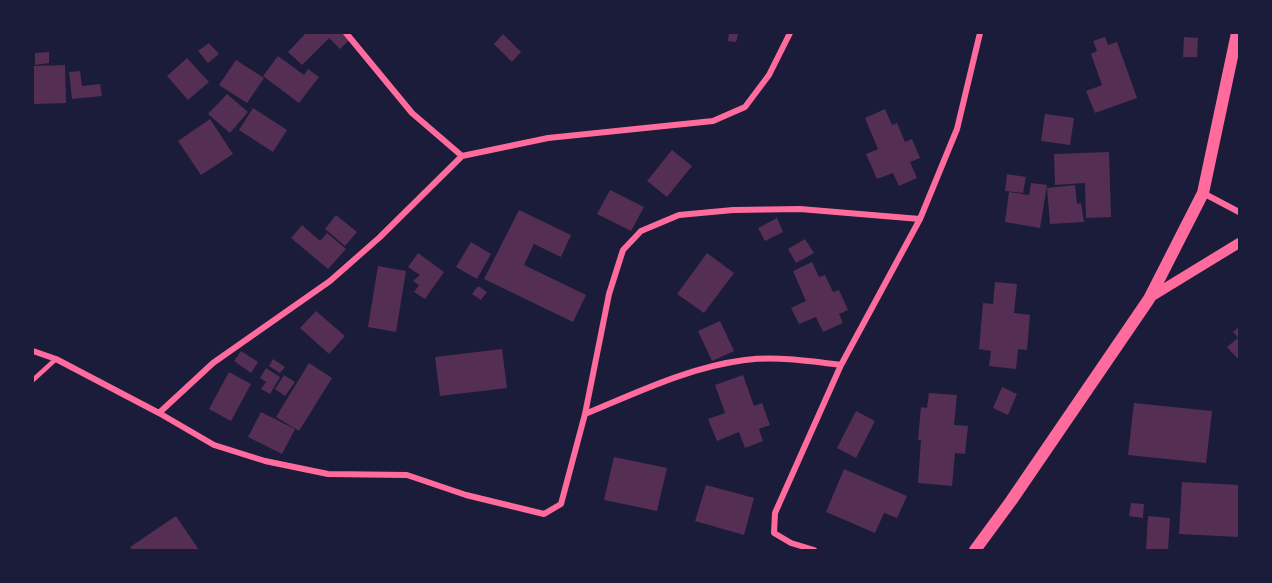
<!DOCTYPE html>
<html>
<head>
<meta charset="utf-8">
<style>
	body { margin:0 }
	#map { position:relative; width:1272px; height:583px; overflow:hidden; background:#1b1b3a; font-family:"Playfair Display",serif }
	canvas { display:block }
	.frame { position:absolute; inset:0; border:34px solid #1b1b3a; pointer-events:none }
</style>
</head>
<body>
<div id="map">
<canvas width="1272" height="583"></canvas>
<div class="frame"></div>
</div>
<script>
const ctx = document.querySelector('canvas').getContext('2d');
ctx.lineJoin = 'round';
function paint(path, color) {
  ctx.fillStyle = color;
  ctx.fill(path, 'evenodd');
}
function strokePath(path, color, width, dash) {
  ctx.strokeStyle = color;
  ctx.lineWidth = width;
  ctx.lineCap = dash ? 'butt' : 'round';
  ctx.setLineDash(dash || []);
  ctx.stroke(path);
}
const building = new Path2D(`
	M306,33H343L350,39L340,49L329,38L302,65L288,52Z
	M729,33L738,34L736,42L728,41Z
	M503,34L521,52L512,62L494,44Z
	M1105,37L1108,45L1117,42L1137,98L1095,113L1086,91L1102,85L1091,54L1097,51L1093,41Z
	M1184,37L1198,38L1197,57H1183Z
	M209,43L219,54L208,63L198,51Z
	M49,52V63L35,65V53Z
	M278,56L304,75L308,69L319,77L299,103L263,76Z
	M187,58L209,82L188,100L167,76Z
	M236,60L264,78L247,103L219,85Z
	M65,65L66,103L33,104V66Z
	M80,71L82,86L100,84L102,96L72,99L69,72Z
	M227,94L248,112L230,133L208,114Z
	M253,108L287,130L273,152L239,130Z
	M885,109L892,125L897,123L905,142L912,139L920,158L910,162L917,178L899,186L893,173L877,179L866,154L878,149L865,118Z
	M1045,114L1074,118L1070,145L1041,141Z
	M210,119L233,154L201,175L178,141Z
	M672,150L692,166L667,197L647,181Z
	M1109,152L1111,217L1086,218L1085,183L1055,185L1054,154Z
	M1007,174L1026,177L1023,193L1005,191Z
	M1031,183L1047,185L1040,228L1005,222L1009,192L1029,195Z
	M1075,185L1077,204L1081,203L1084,222L1050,224L1047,188Z
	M610,190L644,207L631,231L597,214Z
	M519,210L571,235L561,257L534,244L524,265L586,295L573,322L484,279Z
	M336,215L357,232L345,246L325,229Z
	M777,218L783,232L765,241L758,228Z
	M302,225L320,241L327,233L346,249L328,269L291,238Z
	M805,239L814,253L796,263L788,249Z
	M471,242L491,254L477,279L456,267Z
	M418,253L444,272L425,299L414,292L419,285L413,281L420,275L408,267Z
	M707,253L734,273L704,313L677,294Z
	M812,262L819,277L825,275L833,292L839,290L848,310L839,314L843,323L823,332L816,317L799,324L791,308L806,301L793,271Z
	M378,266L406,271L396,332L368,327Z
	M995,282L1017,284L1014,313L1030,315L1027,350L1018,349L1016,369L989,366L991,351L979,349L983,303L993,304Z
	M478,286L487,292L481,300L472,294Z
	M316,311L345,336L329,354L300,328Z
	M720,321L734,351L712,361L698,331Z
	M1239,327V360L1227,347L1238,338L1233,332Z
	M502,349L507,388L440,396L435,357Z
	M241,351L258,362L251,373L234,361Z
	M273,359L285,367L280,373L269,366Z
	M309,363L332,378L299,431L276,417Z
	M266,368L280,377L270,394L261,389L266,382L260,378Z
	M229,372L251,384L231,421L209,409Z
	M284,375L295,382L285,396L275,389Z
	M743,375L754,406L762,403L770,425L759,429L763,441L745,448L739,432L717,441L708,419L725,413L715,385Z
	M1002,387L1017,394L1008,415L993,408Z
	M929,393L957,395L954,425L968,426L965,454L955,453L952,486L918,483L921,440H918L921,407L927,408Z
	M1134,403L1212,411L1206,463L1128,455Z
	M856,411L875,421L856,458L837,448Z
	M261,412L295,429L282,454L248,437Z
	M614,457L667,468L657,511L604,500Z
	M844,469L907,496L897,518L884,513L875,533L826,512Z
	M1182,482L1239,485V537L1179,534Z
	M706,485L754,498L744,535L695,521Z
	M1131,503L1144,504L1143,518L1129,516Z
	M176,516L199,550H132L130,547Z
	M1148,516L1170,518L1168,550H1146Z`);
const service = new Path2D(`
	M33,380L56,359`);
const minor = new Path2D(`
	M346,33L412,113L462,156
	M1203,193L1239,212
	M33,351L56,359L159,413L214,445L265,461L328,474L407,475L466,495L544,514L561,504L585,414L609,294L623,250L641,231L679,215L733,210L800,209L920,219
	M159,413L213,363L330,281L380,237L462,156L548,138L713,121L745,107L769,75L790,33
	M585,414C636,393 689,367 745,360C777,356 810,361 841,365
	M814,550L791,543L774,533L775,513L841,365L920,219L957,129L980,33`);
const tertiary = new Path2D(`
	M1149,298L1239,243`);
const secondary = new Path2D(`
	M975,550L1011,501L1149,299L1203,193L1237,33`);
paint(building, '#542f53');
strokePath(service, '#ff6b9d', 4.5);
strokePath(minor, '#ff6b9d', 6);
strokePath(tertiary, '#ff6b9d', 10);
strokePath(secondary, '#ff6b9d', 12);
</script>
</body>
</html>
